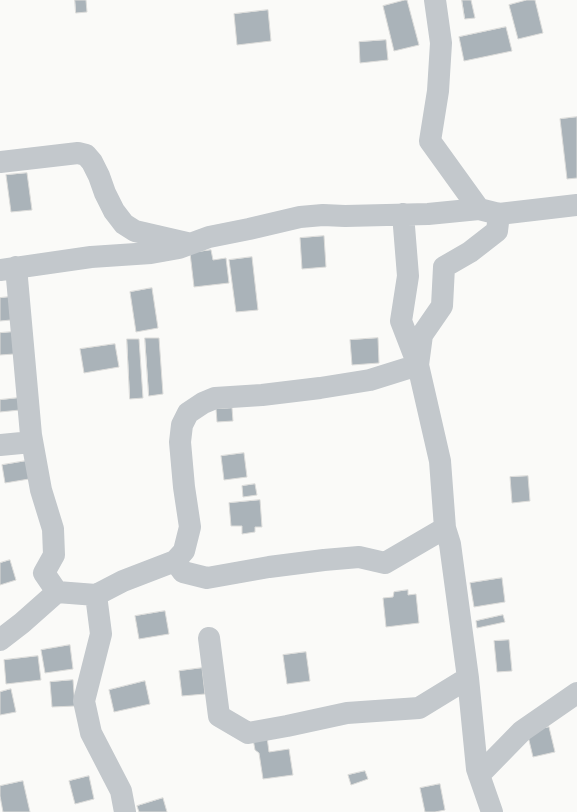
<!DOCTYPE html>
<html>
<head>
<meta charset="utf-8">
<style>
	body { margin:0 }
	canvas { display:block; background:#fafaf8 }
</style>
</head>
<body>
<canvas width="577" height="812"></canvas>
<script>
const ctx = document.querySelector('canvas').getContext('2d');
ctx.lineJoin = 'round';
function paint(path, color) {
  ctx.fillStyle = color;
  ctx.fill(path, 'evenodd');
}
function strokePath(path, color, width, dash) {
  ctx.strokeStyle = color;
  ctx.lineWidth = width;
  ctx.lineCap = dash ? 'butt' : 'round';
  ctx.setLineDash(dash || []);
  ctx.stroke(path);
}
const building = new Path2D(`
	M75,0H86L87,12L76,13Z
	M405,0H407L419,45L394,51L383,6Z
	M462,0H471L475,18L465,19Z
	M527,0H535L543,33L518,39L509,5Z
	M268,10L271,41L237,45L234,14Z
	M506,27L512,51L464,61L459,37Z
	M386,40L388,60L360,63L359,42Z
	M577,117V178L567,179L560,119Z
	M27,173L32,210L11,212L6,175Z
	M324,236L326,267L302,269L300,238Z
	M211,250L213,260L226,258L229,283L194,287L190,253Z
	M252,257L258,310L236,312L229,260Z
	M152,288L158,328L136,332L130,292Z
	M9,297L11,320L0,321V298Z
	M12,332L14,354L0,355V333Z
	M145,338H159L163,394L149,396Z
	M378,338L379,363L352,365L350,340Z
	M127,339H139L143,398L130,399Z
	M115,344L119,367L84,373L80,349Z
	M18,398L20,410L0,412V400Z
	M232,408L233,421L217,422L216,409Z
	M244,453L247,477L224,480L221,456Z
	M26,461L29,479L5,483L2,465Z
	M528,476L530,501L512,503L510,477Z
	M255,484L257,495L243,497L242,486Z
	M260,500L262,527H255V532L242,534V526H231L229,503Z
	M10,560L16,580L0,585V563Z
	M502,578L505,602L474,607L470,583Z
	M408,590V595L416,594L419,623L386,627L383,598L393,597L394,592Z
	M165,611L169,634L139,639L135,616Z
	M503,615L505,622L477,628L476,621Z
	M509,640L512,671L497,672L494,641Z
	M70,645L73,669L45,673L41,650Z
	M306,652L310,681L287,684L283,655Z
	M38,656L41,680L6,684L4,660Z
	M202,668L205,694L182,696L179,671Z
	M73,680L75,706L52,707L50,682Z
	M145,681L150,704L114,712L109,690Z
	M11,689L16,712L0,715V692Z
	M549,727L555,752L533,757L527,732Z
	M267,737L269,752L289,749L293,775L263,779L259,753L255,750L253,739Z
	M365,771L368,779L351,785L348,775Z
	M89,776L94,799L75,804L69,781Z
	M23,781L30,812H3L0,796V786Z
	M440,784L445,810L435,812H425L420,788Z
	M163,798L167,812H139L137,806Z`);
const minor = new Path2D(`
	M435,0L441,43L438,91L430,141L479,209
	M0,162L78,153L86,155L92,162L99,176L105,193L114,211L124,224L135,231L187,243
	M403,214L408,276L401,321L418,365L440,461L445,528L450,544L468,678L477,769L492,812
	M16,267L31,435L41,490L53,529L54,555L44,573L57,592
	M0,270L91,257L151,253L179,248L209,237L249,229L300,217L323,215L345,216L428,214L479,209L499,214L577,205
	M0,445L32,442
	M175,561L183,572L207,578L269,567L324,560L359,557L385,563L445,528
	M96,595L101,634L84,701L91,733L121,791L125,812
	M209,638L219,716L248,733L287,726L347,713L419,708L468,678
	M0,640L22,623L57,592L96,595L123,581L175,561L184,551L190,527L184,487L180,442L182,425L188,413L203,403L215,398L262,395L320,388L370,380L418,365L422,335L442,306L444,267L470,252L497,231L499,214
	M479,775L522,731L577,693`);
paint(building, '#aab3b9');
strokePath(building, '#dcdcda', 1);
strokePath(minor, '#c3c8cc', 22);
</script>
</body>
</html>
